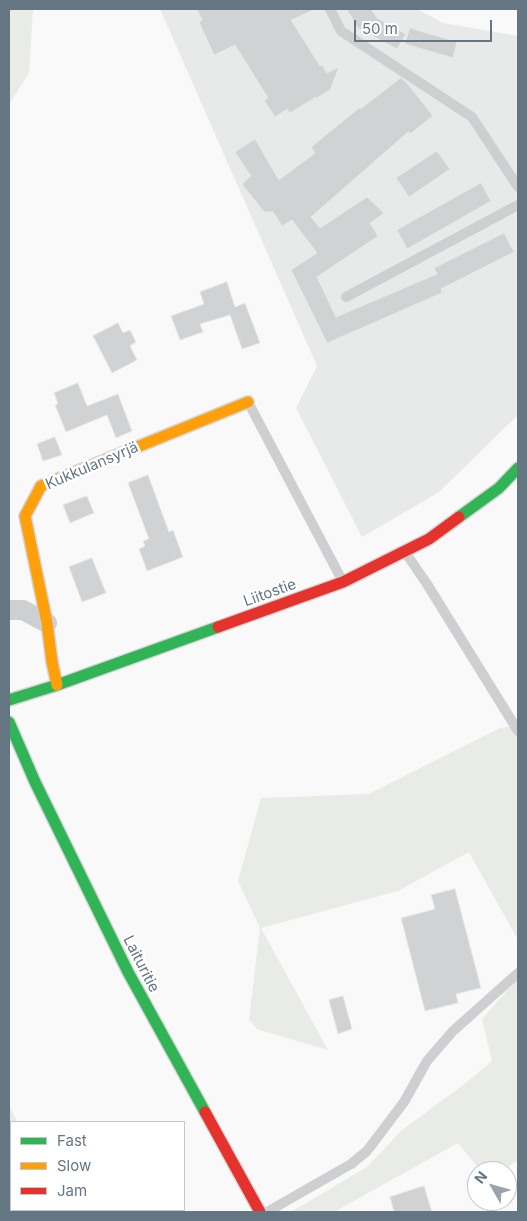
<!DOCTYPE html>
<html>
<head>
<meta charset="utf-8">
<style>
	body { margin:0 }
	#map { position:relative; width:527px; height:1221px; overflow:hidden; background:#f9f9f9; font-family:Inter,sans-serif }
	canvas { display:block }
	.frame { position:absolute; inset:0; border:10px solid #657683; pointer-events:none }
	.legend { position:absolute; left:10px; top:1121px; width:175px; height:90px; box-sizing:border-box; background:#fff; border:1px solid #c1c8cd; margin:0; padding:6px 9px; list-style:none; font-size:15px; color:#657683 }
	.legend li { display:flex; align-items:center; gap:10px; height:25px }
	.legend b { width:25px; border:1px solid #c1c8cd }
	.north { position:absolute; left:467px; top:1161px; width:50px; height:50px; box-sizing:border-box; background:#fff; border:1px solid #c1c8cd; border-radius:50%; rotate:308deg; font-size:14px; font-weight:700; line-height:20px; text-align:center; color:#657683 }
	.north::after { content:''; display:block; margin:auto; width:18px; height:22px; background:#99a4ac; clip-path:polygon(50% 0,100% 100%,50% 72%,0 100%) }
	.scale { position:absolute; left:354px; top:20px; width:138px; height:22px; box-sizing:border-box; border:2px solid #657683; border-top:0; padding-left:6px; font-size:15px; line-height:18px; white-space:nowrap; color:#657683; -webkit-text-stroke:4px #fff; paint-order:stroke }
</style>
</head>
<body>
<div id="map">
<canvas width="527" height="1221"></canvas>
<div class="frame"></div>
<ul class="legend">
<li><b style="height:6px;background:#30b455"></b>Fast</li>
<li><b style="height:6px;background:#ff9f0a"></b>Slow</li>
<li><b style="height:6px;background:#e5322d"></b>Jam</li>
</ul>
<div class="north">N</div>
<div class="scale">50 m</div>
</div>
<script>
const ctx = document.querySelector('canvas').getContext('2d');
ctx.lineJoin = 'round';
function paint(path, color) {
  ctx.fillStyle = color;
  ctx.fill(path, 'evenodd');
}
function strokePath(path, color, width, dash) {
  ctx.strokeStyle = color;
  ctx.lineWidth = width;
  ctx.lineCap = dash ? 'butt' : 'round';
  ctx.setLineDash(dash || []);
  ctx.stroke(path);
}
function drawText(font, color, halo, rows, align = 'center') {
  ctx.font = font + ' Inter,sans-serif';
  ctx.lineWidth = 5;
  ctx.setLineDash([]);
  ctx.textBaseline = 'middle';
  ctx.strokeStyle = halo;
  ctx.fillStyle = color;
  for (const [text, x, y, turn = 0] of rows) {
    ctx.save();
    ctx.translate(x, y);
    ctx.rotate((+turn || 0) * Math.PI / 180);
    ctx.textAlign = isNaN(turn) ? turn : align;
    if (halo) ctx.strokeText(text, 0, 0);
    ctx.fillText(text, 0, 0);
    ctx.restore();
  }
}
const built = new Path2D(`
	M160,9H417L443,23L518,36V415L439,492L362,537L296,408L317,366Z`);
const green = new Path2D(`
	M9,9H33L29,73L9,104Z
	M518,725V940L469,852L398,891L261,928L328,1050L257,1029L249,1019L260,928L238,881L261,798L369,794L500,728Z
	M518,978V1160L502,1171H481L458,1143L334,1212H291L367,1167L401,1131L467,1082L492,1061L482,1019Z
	M9,1104L17,1122H11V1210H57L58,1212H9Z`);
const building = new Path2D(`
	M197,9H316L291,20L320,66L322,65L327,73L339,67L330,90L317,98L316,97L290,113L287,109L275,117L264,100L268,98L235,45L214,55L199,22L202,20Z
	M347,9H371L377,18L406,34L397,49L358,28Z
	M410,28L457,42L453,58L405,44Z
	M401,78L407,83L433,116L410,134L408,132L311,217L320,228L367,197L384,213L370,223L378,236L317,277L336,317L437,274L434,268L504,233L514,252L441,289L442,293L327,343L291,270L317,253L292,220L282,226L273,212H264L242,184L251,176L235,152L255,139L279,180L315,153L311,147L359,108L360,109Z
	M437,151L450,169L409,197L396,178Z
	M481,183L491,201L407,249L397,230Z
	M227,282L235,307L245,303L260,343L242,349L230,315L200,324L203,332L180,340L171,316L204,304L200,292Z
	M118,323L123,333L130,330L136,342L130,346L137,360L112,373L93,336Z
	M78,383L87,406L118,394L132,431L116,438L107,415L66,432L55,405L58,404L54,393Z
	M55,437L62,455L43,461L37,444Z
	M148,475L169,532L173,530L183,557L147,571L139,549L145,546L143,541L149,539L128,483Z
	M87,496L94,513L70,523L63,505Z
	M92,558L106,593L82,602L69,567Z
	M455,889L481,988L456,994L458,1003L425,1011L401,918L435,909L431,895Z
	M343,996L352,1029L338,1034L329,1000Z
	M424,1186L432,1212H394L390,1197Z`);
const lane = new Path2D(`
	M330,9L341,31L472,117L518,187
	M346,297L518,205
	M248,402L343,582
	M405,552L427,584L518,731
	M267,1212L351,1164L367,1151L404,1102L427,1061L453,1031L518,973`);
const street = new Path2D(`
	M9,610H23L47,623`);
const fast = new Path2D(`
	M459,517L499,488L518,468
	M9,700L57,685L218,627
	M9,722L35,782L128,972L205,1112`);
const slow = new Path2D(`
	M57,685L52,662L47,623L25,516L41,486L248,402`);
const jam = new Path2D(`
	M218,627L343,582L429,539L459,517
	M205,1112L260,1212`);
const streetNames = [
	["Kukkulansyrjä",92,466,-23],
	["Liitostie",270,593,-20],
	["Laituritie",141,964,63]
];
paint(built, '#e8e9e9');
paint(green, '#e8ebe6');
paint(building, '#d0d2d3');
strokePath(building, '#e8e8e8', 1);
strokePath(fast, '#d5d6d7', 14);
strokePath(slow, '#d5d6d7', 14);
strokePath(jam, '#d5d6d7', 14);
strokePath(lane, '#cecfd0', 10);
strokePath(street, '#cecfd0', 20);
strokePath(fast, '#30b455', 11);
strokePath(slow, '#ff9f0a', 11);
strokePath(jam, '#e5322d', 11);
drawText('15px', '#657683', '#fff', streetNames);
</script>
</body>
</html>
